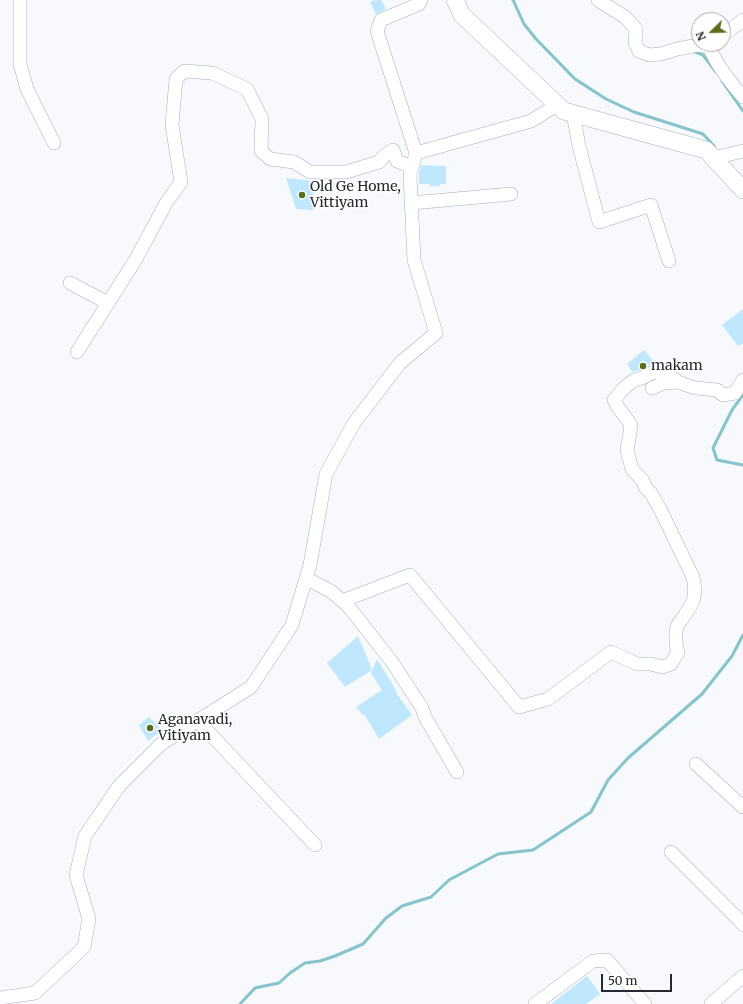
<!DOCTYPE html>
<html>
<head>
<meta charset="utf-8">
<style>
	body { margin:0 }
	#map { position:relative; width:743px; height:1004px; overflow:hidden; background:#f7f9fc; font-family:Merriweather,serif }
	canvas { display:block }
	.north { position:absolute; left:691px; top:12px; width:40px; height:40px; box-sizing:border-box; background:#fff; border:1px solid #a8a9ac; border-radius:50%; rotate:247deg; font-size:11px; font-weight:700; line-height:16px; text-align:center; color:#26292f }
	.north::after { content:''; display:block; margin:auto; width:14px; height:18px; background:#596d1c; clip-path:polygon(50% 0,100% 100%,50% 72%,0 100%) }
	.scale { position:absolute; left:601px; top:974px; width:71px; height:18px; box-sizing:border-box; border:2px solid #26292f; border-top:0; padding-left:5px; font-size:12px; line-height:14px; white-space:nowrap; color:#26292f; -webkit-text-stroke:3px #fff; paint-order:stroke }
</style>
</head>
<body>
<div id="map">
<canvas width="743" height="1004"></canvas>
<div class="north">N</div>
<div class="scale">50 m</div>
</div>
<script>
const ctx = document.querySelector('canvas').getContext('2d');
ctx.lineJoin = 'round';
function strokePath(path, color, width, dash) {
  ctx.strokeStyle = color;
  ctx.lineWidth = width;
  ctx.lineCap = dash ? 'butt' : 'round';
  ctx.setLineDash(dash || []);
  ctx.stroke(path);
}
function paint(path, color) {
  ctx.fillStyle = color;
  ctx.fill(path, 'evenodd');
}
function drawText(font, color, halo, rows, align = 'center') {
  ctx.font = font + ' Merriweather,serif';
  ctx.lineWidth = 3;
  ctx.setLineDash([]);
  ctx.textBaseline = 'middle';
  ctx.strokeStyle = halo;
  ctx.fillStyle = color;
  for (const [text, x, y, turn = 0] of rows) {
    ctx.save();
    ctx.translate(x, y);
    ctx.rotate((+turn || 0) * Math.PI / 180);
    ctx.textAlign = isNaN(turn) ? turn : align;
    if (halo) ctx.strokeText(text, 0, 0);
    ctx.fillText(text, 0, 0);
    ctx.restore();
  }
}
const stream = new Path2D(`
	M513,0L524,24L536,39L575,79L606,99L634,112L703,134L714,146
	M693,51L703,55L716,72
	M722,81L743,111
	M743,395L732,410L713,448L717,460L743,465
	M240,1004L255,988L279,983L290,973L305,963L320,961L335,956L363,944L386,918L402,906L431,897L449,880L498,854L533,850L591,812L608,780L628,758L702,694L732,656L743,635`);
const building = new Path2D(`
	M376,0H381L386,9L376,14L370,2Z
	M421,165L446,166V184H440L439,186H429V184H419V173Z
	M286,178L313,181V210L296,209Z
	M743,309V343L738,346L722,325Z
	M644,350L656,364L650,365L639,370L632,372L627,364Z
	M358,636L372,670L345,687L327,663Z
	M377,659L396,690L395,691L412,715L379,739L364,714L363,715L356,707L382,690L371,673Z
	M149,717L162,730L148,741L139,725Z
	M587,976L600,994L586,1004H551Z`);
const minor = new Path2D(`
	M20,0V64L27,89L54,143
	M598,0L625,17L636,29L635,43L639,51L649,55L661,54L677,49L698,45L710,47
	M723,33L727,32L743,20
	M708,44C715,63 730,82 743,97
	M573,113L579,146L599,222L651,205L669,261
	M416,153L377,31L381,20L419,4L421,0
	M713,158L743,151
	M412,203L511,194
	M70,283L108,303
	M77,352L136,259L166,203L181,182L172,125L176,79L184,71L212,73L247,89L262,119L261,151L270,159L294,162L310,172H346L379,162L384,156L393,150L397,161L412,167
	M652,388L664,383L678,382
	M306,578L332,592L349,607L392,662L422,708L425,717L457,772
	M342,601L410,575L519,707L548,699L611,652L637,664H651L662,667L671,664L678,652C676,647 675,633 677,627C678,623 682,620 684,616C694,602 697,595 693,577L661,511L651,493L645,487L643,481L632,469L627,450L629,439L631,425L618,407L614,400L624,388L634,380L642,378L654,372L668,374L678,382L689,386L696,388L717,390L723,395L735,393L743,380
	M198,721L315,845
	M696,764L743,807
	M671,852L739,920L743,925
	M0,998L35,993L84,947L89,919L76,875L85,836L119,786L161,744L251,687L292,625L310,565L326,474L354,423L400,363L436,333L414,260L410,175L416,153L531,121L558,104
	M535,1004L593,961L607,960L645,1004
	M711,1004L743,976`);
const major = new Path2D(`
	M455,0L462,15L564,111L706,150L743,190`);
const markers = [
	[302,195,4,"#596d1c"],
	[643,366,4,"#596d1c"],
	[150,728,4,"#596d1c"]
];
const poiNames = [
	["Old Ge Home,",310,187],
	["Vittiyam",310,203],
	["makam",651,366],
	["Aganavadi,",158,720],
	["Vitiyam",158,736]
];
strokePath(stream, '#85c4cb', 3);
paint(building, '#bfe7fe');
strokePath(minor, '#a6afbe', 14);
strokePath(major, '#a6afbe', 18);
strokePath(minor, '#fff', 13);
strokePath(major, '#fff', 17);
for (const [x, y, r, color] of markers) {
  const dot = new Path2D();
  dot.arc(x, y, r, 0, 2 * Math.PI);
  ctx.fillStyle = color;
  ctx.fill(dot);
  strokePath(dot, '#fff', 1.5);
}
drawText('14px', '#26292f', '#fff', poiNames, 'left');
</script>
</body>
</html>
